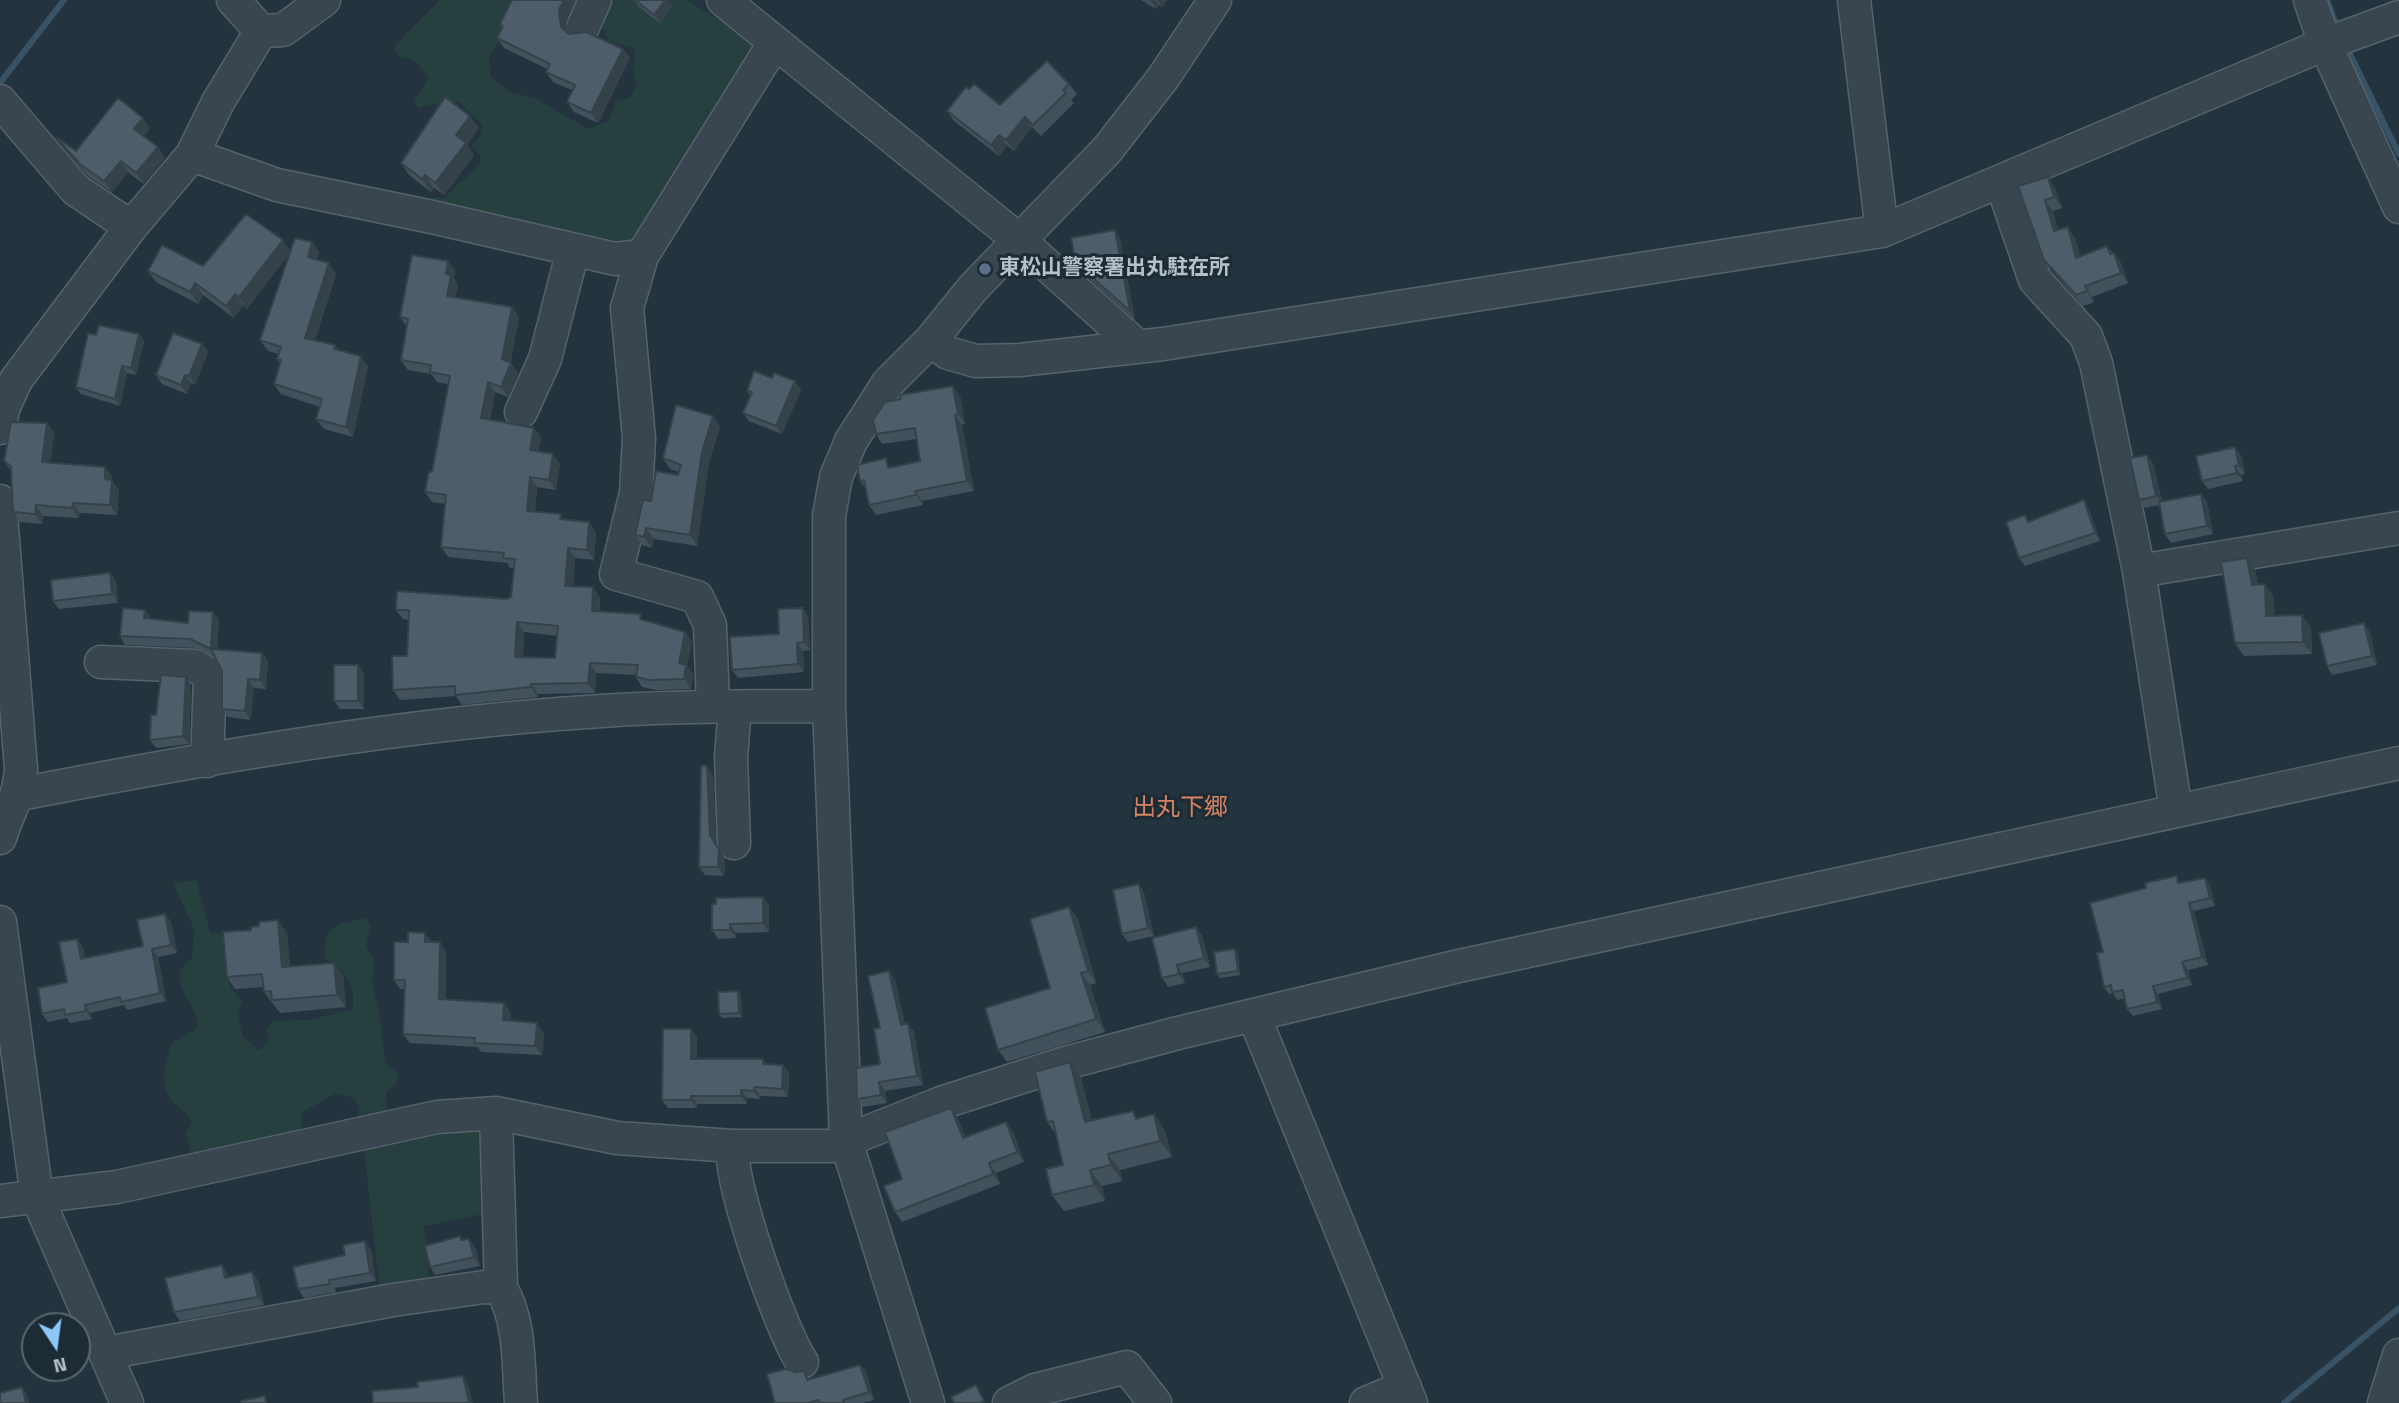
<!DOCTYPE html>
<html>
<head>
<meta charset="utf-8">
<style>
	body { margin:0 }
	#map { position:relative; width:2399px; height:1403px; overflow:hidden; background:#24343f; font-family:"Titillium Web",sans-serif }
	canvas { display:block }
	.north { position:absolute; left:21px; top:1312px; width:70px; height:70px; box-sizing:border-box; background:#1d2b34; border:2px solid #5a6770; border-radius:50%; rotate:167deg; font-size:19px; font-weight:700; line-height:28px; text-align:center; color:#b5c0ca }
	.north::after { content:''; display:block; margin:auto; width:24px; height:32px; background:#8bc7f9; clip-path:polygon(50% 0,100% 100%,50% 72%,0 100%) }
</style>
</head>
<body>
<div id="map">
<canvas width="2399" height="1403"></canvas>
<div class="north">N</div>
</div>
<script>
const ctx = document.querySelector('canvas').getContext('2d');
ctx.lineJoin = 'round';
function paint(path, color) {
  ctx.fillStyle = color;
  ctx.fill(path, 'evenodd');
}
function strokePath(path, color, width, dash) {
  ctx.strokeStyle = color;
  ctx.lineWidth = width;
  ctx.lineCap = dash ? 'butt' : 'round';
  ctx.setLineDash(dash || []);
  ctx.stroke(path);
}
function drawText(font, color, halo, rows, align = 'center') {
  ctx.font = font + ' "Titillium Web","Noto Sans JP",sans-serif';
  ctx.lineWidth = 6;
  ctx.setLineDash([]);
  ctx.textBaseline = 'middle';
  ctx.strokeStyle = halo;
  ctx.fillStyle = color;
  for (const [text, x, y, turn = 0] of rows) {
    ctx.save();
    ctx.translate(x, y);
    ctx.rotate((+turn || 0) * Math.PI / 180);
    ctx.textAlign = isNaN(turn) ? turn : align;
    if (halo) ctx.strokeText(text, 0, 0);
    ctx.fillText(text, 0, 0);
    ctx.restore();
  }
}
const green = new Path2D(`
	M440,0H523L489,58L491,77L509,92L534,98L588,129L609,121L616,101L630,98L637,83L633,69L636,49L610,41L600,24L613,0H687L749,39L756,53L717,101V113L636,252L434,204V197L444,198L480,164V154L471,147L481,134L482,125L459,102H442L419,108L414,101L429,77L415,61L398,56L394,47Z
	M196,880L210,932L223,934C229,963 218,976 242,1001L238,1012L242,1036L259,1051L269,1039L266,1028L274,1021L310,1020L353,1009C355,983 348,974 326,959C319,928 339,923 365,918L371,928L366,945L375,963C368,983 377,994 379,1014C382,1031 382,1048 387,1065L397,1071V1082L386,1092V1111L374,1120L358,1118L359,1107L354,1098L336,1093L303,1112L298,1141L207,1155L191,1153L186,1134L192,1122C186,1113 181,1109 173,1102C157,1089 167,1060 171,1044L198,1027C196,1002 180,1000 179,971L192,959L194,929L173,883Z
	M484,1122L488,1213L424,1226L429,1282L380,1292L363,1140Z`);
const stream = new Path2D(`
	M2327,0L2338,30
	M2346,46L2399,154
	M0,83L64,0
	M2284,1403L2399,1308`);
const minor = new Path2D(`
	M233,0L261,31
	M723,0L1019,240L1136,345
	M1854,0L1882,231
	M2310,0L2325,44L2399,207
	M583,27L595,0
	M0,101L76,190L131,227
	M192,155L277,185L432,217L615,259L642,256L775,42
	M2001,181L2035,280L2086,336L2096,363L2139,571L2176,811
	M642,256L627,308L639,438L636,493L616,574L697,597L710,625L713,706
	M931,340L948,353L976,361L1020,360L1163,344L1882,231L2325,44L2399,17
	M521,412L545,359L573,250
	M0,428L3,409L16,380L131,227L192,155L218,102L261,31L283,30L324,0
	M0,501L21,769C19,799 8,811 0,838
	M2139,571L2399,528
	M101,662L195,666L207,673L210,679L207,761
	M20,794C210,757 407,723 601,711C677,706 753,706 829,706
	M734,843L731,757L735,707
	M0,922L37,1197L127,1403
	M1254,1016L1411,1403
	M496,1113L501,1288
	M733,1146C727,1178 782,1334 802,1362
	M0,1201L117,1187L437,1117L496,1113L617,1138L733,1146H832L941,1103L1062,1064L1178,1033L1459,966L2399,763
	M106,1353L393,1300L484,1287L501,1288C521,1322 518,1365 521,1403
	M928,1403L846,1141L829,706V516L836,477L851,441L888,383L931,340L973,288L1107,150L1163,78L1215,0
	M1009,1403L1035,1390L1127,1367L1155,1403
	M1366,1403L1405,1387
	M2384,1403L2399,1355`);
const wall = new Path2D(`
	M512,0H575L566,20L567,33L569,34L623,49L630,58L598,123L574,112L567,102L572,90L553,82L546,72L547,69L504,48L497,38L502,28L500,24Z
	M634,0H668L673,6L660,23L639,7Z
	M1141,0H1167L1162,7L1159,5L1156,9Z
	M1069,84L1077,94L1071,100L1074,103L1041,136L1032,127L1014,151L1007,145L999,156L954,121L947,111L1000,105Z
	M470,116L479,128L467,145L474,155L444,195L434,188L431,192L409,175L401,163Z
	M150,128L144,136L158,147L165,158L143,184L128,172L112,192L88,176L64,148L56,137L76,151Z
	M2018,186L2055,188L2062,208L2053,211L2058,230L2075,238L2080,256L2107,246L2121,263L2128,283L2092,297L2094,302L2083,306L2051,270L2044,260Z
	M1120,238L1135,320L1081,271L1076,263Z
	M312,242L319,252L317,260L329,263L336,274L315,340L335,345L339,351L368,366L353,437L324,429L316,419L320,407L281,394L274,384L280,363L277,359L279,354L268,351L260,340L290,252L247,309L243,305L234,318L203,295L198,304L156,282L148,271L203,266L290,251Z
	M455,271L454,279L458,285L455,297L512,307L519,317L510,363L518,373L508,397L495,392L490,420L534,428L541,437L538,452L553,454L560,464L556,490L537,487L535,512L564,519L596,532L594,560L575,558L573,587L600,597V612L645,620L685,632L692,642L687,665L693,674L691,689L656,690L642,687L636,677V675L596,673L595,693L538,694V697L462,705L456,696L400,700L393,690L407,656L409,620L403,619L396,610L506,599L511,597L514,568H510L507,563L448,557L441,547L445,504L432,502L425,492L432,472L448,384L437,382L431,374L408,370L401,360L407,327L400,317ZM524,632L557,636L555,658L523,657Z
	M144,341L136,375L127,373L120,406L81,394L76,387Z
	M202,344L208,352L195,385L191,383L187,394L162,384L156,375Z
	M801,390L782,434L749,421L743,413L750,395L747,391Z
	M960,396L965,424L962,425L974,491L922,501L923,505L876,515L869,505L866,489L860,481L892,467L920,461L916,439L882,444L876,434Z
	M713,416L720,427L709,462L697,546L654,539L652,548L642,545L635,535L651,501L678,475L679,472L670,469L663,458Z
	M47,423L54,433L50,463L105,467L112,477V481L119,490L117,515L80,513L79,518L43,516L42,524L20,522L13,512L11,471L4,461Z
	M2241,455L2245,474L2241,475L2243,481L2208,489L2202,481Z
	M2153,463L2162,502L2201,494L2207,502L2213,534L2171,543L2165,534L2159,505L2145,508L2139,500Z
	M2084,500L2089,509L2100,541L2025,566L2019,558L2029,522Z
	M2247,558L2255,570L2258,585L2274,597V616L2311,628L2312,654L2244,656L2235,643Z
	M110,573L116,582L118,603L59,609L53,601Z
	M145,610L151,618L188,623L213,612L219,620L217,649L268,661L266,689L254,688L250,720L228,717L222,709V671L215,657L196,648L125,645L120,636Z
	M808,616L810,650L803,651L804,672L738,678L732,670L779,634Z
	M2370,632L2377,665L2332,675L2327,666Z
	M358,665L364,673V709H340L334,701Z
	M186,677L191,685L189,744L156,748L150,740L156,715Z
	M713,775L716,844L725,859L724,876L705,875L699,867Z
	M2205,878L2210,885L2215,906L2194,911L2208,965L2188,970L2192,985L2158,994L2162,1009L2133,1016L2127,1009L2125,998L2117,1000L2113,993L2109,994L2104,987L2103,952L2181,882Z
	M1139,884L1144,893L1154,936L1128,942L1122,934Z
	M769,905V932L736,933V938L718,939L712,930Z
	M1069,907L1078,919L1096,983L1090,985L1105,1032L1007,1062L998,1050L1050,988Z
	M165,914L171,922L177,953L158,957L166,1001L127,1010L124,1005L90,1013L92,1019L70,1023L67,1018L48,1022L42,1014L67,982L77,939L83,947L85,958L143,946Z
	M287,933L290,966L343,975L346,1007L280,1013L264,992V987L235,989L227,977Z
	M1202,935L1210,967L1182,973L1185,983L1168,987L1162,978Z
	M432,942L446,952V999L511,1012L510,1021L544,1033L542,1055L481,1052L478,1047L410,1043L403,1034L404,989H400L394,980Z
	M1238,954L1240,975L1220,978L1217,974Z
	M895,980L905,1024L914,1032L923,1085L885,1091L887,1103L863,1107L857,1099L880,1064V1028Z
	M738,991L741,995L742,1017L722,1018L719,1014Z
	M691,1029L697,1037V1059H763L766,1064L783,1065L789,1073L788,1097L760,1096V1099L747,1098V1104H697V1108H668L662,1100Z
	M1070,1062L1081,1078L1092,1121L1139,1118L1154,1114L1165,1131L1172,1157L1120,1170L1122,1181L1102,1186L1105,1201L1064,1211L1052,1195L1063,1165L1056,1134L1047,1122Z
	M958,1118L965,1137L1006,1122L1013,1132L1024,1162L996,1173L1000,1184L902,1222L895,1212L902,1179Z
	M365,1241L371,1250L376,1281L335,1288L336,1292L304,1298L298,1289Z
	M475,1247L480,1266L435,1275L430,1267Z
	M228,1274V1278L258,1280L264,1305L180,1321L174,1312Z
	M860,1365L866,1372L874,1400L863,1403H775L810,1379Z`);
const shadedWall = new Path2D(`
	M564,0H575L566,20L568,37L561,27L559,10Z
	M665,0H668L673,6L660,23L654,15Z
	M1150,0H1155L1159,5L1156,9Z
	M1157,0H1167L1162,7Z
	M623,49L630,58L598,123L591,113Z
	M470,116L479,128L467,145L474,155L444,195L435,183L456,135Z
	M1025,117L1032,127L1014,151L1006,140Z
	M143,118L150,128L141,139L134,129Z
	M999,135L1007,145L999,156L991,145Z
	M158,147L165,158L143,184L136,173Z
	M121,161L128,172L112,192L104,181Z
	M425,175L434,188L431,192L422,179Z
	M2048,177L2055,188L2062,208L2054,197Z
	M2045,200L2053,211L2061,242L2054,231Z
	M2068,227L2075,238L2084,268L2076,258Z
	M1115,230L1120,238L1135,320L1130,311Z
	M283,240L291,252L247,309L239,297Z
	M312,242L319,252L315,267L308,257Z
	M2114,253L2121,263L2128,283L2121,273Z
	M448,261L455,271L454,279L458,285L454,305L447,296L446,274Z
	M329,263L336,274L312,348L305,338Z
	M195,283L203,295L198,304L190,292Z
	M2085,286L2092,297L2094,302L2087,291Z
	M235,294L243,305L234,318L226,306Z
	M512,307L519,317L510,367L511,363L518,373L508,397L501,387L502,359Z
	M139,334L144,341L136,375L131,368Z
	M202,344L208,352L195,385L189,376Z
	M361,356L368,366L353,437L346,427Z
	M122,366L127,373L120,406L115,399Z
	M185,375L191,383L187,394L181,385Z
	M795,381L801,390L782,434L776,426Z
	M488,382L495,392L488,428L481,418Z
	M953,386L960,396L965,424L958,414Z
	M955,415L962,425L974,491L967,481Z
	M713,416L720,427L709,462L697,546L690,535L702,452Z
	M47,423L54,433L49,472L42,462Z
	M534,428L541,437L536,460L530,450Z
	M2235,447L2241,455L2245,474L2239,465Z
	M553,454L560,464L556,490L549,480Z
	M2147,455L2153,463L2162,504L2156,496Z
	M2235,466L2241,475L2243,481L2237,473Z
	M105,467L112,477V481L119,490L117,515L110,505L105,479Z
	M530,477L537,487L534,521L527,511Z
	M915,491L922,501L923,505L916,495Z
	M2201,494L2207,502L2213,534L2207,526Z
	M2084,500L2089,509L2100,541L2095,533Z
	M73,503L80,513L79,518L72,508Z
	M36,505L43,516L42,524L35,514Z
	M589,522L596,532L594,560L587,550Z
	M646,528L654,539L652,548L644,537Z
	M568,548L575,558L572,596L565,586Z
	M2247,558L2255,570L2261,597L2252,585Z
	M110,573L116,582L118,603L112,594Z
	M2265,584L2274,597L2275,629L2266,616Z
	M593,587L600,597L599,621L592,611Z
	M803,608L808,616L810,650L804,642Z
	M145,610L151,619L144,618Z
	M213,612L219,620L216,657L211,649Z
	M2302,615L2311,628L2312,654L2303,642Z
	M517,622L524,632L522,667L515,657Z
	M2364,623L2370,632L2377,665L2372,656Z
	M685,632L692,642L687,665L693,674L691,689L684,679L679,663Z
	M797,643L803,651L804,672L798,664Z
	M262,653L268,661L266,689L260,680Z
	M590,663L596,673L595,693L588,683Z
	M358,665L364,673V709L358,701Z
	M186,677L191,685L189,744L183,736Z
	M248,679L254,688L250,720L245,711Z
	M531,684L538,694V697L531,687Z
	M707,766L713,775L716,844L725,859L724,876L718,867L710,835Z
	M2205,878L2210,885L2215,906L2210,898Z
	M1139,884L1144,893L1154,936L1148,928Z
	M763,897L769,905V932L763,923Z
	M2189,903L2194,911L2208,965L2202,957Z
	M1069,907L1078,919L1096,983L1088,971Z
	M165,914L171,922L177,953L171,945Z
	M278,920L287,933L291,979L282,967Z
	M730,924L736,933V938L730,930Z
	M1196,927L1202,935L1210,967L1204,958Z
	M425,933L432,942H425Z
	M77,939L83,947L87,967L81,959Z
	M440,942L446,952V1008L439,999Z
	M152,949L158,957L166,1001L160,993Z
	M1235,949L1238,954L1240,975L1238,971Z
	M2182,962L2188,970L2192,985L2187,978Z
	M334,963L343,975L346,1007L337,995Z
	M1177,965L1182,973L1185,983L1179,974Z
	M889,971L895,980L907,1033L901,1025Z
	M1081,973L1090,985L1105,1032L1096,1019Z
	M2153,986L2158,994L2162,1009L2157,1002Z
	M738,991L741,995L742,1017L739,1013Z
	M504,1003L511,1012L510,1030L503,1020Z
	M85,1005L90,1013L92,1019L86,1011Z
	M537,1023L544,1033L542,1055L535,1046Z
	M908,1023L914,1032L923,1085L917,1076Z
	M691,1029L697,1037V1067L691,1059Z
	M1070,1062L1081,1078L1096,1139L1085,1122Z
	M783,1065L789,1073L788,1097L782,1089Z
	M879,1082L885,1091L887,1103L881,1095Z
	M754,1087L760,1096V1099L754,1091Z
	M741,1090L747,1098V1104L741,1096Z
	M691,1096L697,1104V1108L691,1100Z
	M951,1108L958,1118L970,1148L963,1138Z
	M1154,1114L1165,1131L1172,1157L1160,1141Z
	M1006,1122L1013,1132L1024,1162L1017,1152Z
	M1108,1154L1120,1170L1122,1181L1111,1165Z
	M989,1163L996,1173L1000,1184L993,1174Z
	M1090,1170L1102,1186L1105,1201L1094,1185Z
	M469,1239L475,1247L480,1266L474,1257Z
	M365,1241L371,1250L376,1281L370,1273Z
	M222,1265L228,1274L231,1287L225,1278Z
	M252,1272L258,1280L264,1305L258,1297Z
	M860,1365L866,1372L874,1400L869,1392Z
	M463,1376L468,1385L473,1403H469Z
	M22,1387L27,1394L29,1403H26Z`);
const building = new Path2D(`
	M512,0H564L559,10L561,27L569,34L586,32L623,49L591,113L567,102L575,85L546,72L550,64L497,38L503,26L500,24Z
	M635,0H665L654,15Z
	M1047,61L1069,84L1063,90L1066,93L1033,125L1025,117L1006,140L999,135L991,145L947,111L966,87L969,89L974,84L1000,105Z
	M445,97L470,116L456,135L466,143L435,183L425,175L422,179L401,163Z
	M118,98L143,118L134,129L158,147L136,173L121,161L104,181L81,165L56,137L76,151Z
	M2048,177L2054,197L2045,200L2054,231L2068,227L2076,258L2107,246L2110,254L2114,253L2121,273L2085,286L2087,291L2076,295L2044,260L2018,186Z
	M246,214L283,240L239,297L235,294L226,306L195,283L190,292L148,271L162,245L203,266Z
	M1115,230L1130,311L1076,263L1071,238Z
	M295,238L312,242L308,257L329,263L305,338L335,345L334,349L361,356L346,427L316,419L322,399L274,384L281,360L277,359L281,347L260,340Z
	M412,255L448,261L446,274L451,275L447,296L512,307L502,359L511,363L501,387L488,382L481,418L534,428L530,450L553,454L549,480L530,477L527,511L561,514L560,519L589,522L587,550L568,548L565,586L593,587L592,611L641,614L640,619L685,632L679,663L686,665L684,679L649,680L636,677L638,665L590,663L588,683L531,684V687L455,695V686L393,690L392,656H407L409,610H396L397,591L506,599L511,597L515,559L503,558L504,553L441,547L446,495L425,492L429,471L432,472L450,376L430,372L431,365L401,360L408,319L400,317ZM517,622L558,626L555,658L515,657Z
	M99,325L139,334L131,368L122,366L115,399L76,387L88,333L96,335Z
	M173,333L202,344L189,376L185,375L181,385L156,375Z
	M754,371L772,378L774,373L795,381L776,426L743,413L752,392L747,391Z
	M953,386L958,414L955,415L967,481L915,491L916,495L869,505L864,480L860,481L857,465L886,458L888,468L920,461L915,428L876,434L873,420L885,402L901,399L900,395Z
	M676,405L713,416L702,452L690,535L646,528L644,537L635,535L643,500L651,501L656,471L678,475L681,465L663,458Z
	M11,422L47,423L42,462L105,467V479L112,480L110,505L73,503L72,508L36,505L35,514L13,512L11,466L4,461Z
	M2235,447L2239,465L2235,466L2237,473L2202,481L2196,456Z
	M2147,455L2156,496L2139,500L2130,458Z
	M2201,494L2207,526L2165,534L2159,502Z
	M2084,500L2095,533L2019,558L2006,522L2025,515L2028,522Z
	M2247,558L2252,585L2265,584L2266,616L2302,615L2303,642L2235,643L2221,562Z
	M110,573L112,594L53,601L51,580Z
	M123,608L145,610L144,618L188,623L189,611L213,612L211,649L262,653L260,680L248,679L245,711L222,709V671L211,649L190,639L120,636Z
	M803,608L804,642L797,643L798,664L732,670L730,637L779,634L778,609Z
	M2364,623L2372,656L2327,666L2319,633Z
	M334,665H358V701H334Z
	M161,675L186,677L183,736L150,740L151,715H156Z
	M701,766H707L710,835L719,850L718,867H699Z
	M2177,876L2178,883L2205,878L2210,898L2189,903L2202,957L2182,962L2187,978L2153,986L2157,1002L2127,1009L2123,990L2112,992L2111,985L2104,987L2097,953L2103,952L2090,903L2146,888L2145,883Z
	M1139,884L1148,928L1122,934L1113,890Z
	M763,897V923L730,924V930H712V904H716V898Z
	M1069,907L1088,971L1081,973L1096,1019L998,1050L985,1008L1050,988L1030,919Z
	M165,914L171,945L152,949L160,993L121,1002L120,997L85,1005L86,1011L65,1015L64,1009L42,1014L38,988L67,982L59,942L77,939L81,959L143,946L137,920Z
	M278,920L282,967L334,963L337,995L272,1000L271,991L264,992L262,974L227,977L223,932L251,930V927L259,926V922Z
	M1196,927L1204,958L1177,965L1179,974L1162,978L1152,938Z
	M408,932L425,933V942H440L439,999L504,1003L503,1020L537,1023L535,1046L474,1043L475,1038L403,1034L405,980H394V942H408Z
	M1235,949L1238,971L1217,974L1214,952Z
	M889,971L901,1025L908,1023L917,1076L879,1082L881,1095L857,1099L856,1068L880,1064L874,1029L880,1028L868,976Z
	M738,991L739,1013L719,1014L718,992Z
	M663,1029H691V1059H763V1064L783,1065L782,1089L754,1087V1091L741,1090V1096H691V1100H662Z
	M1070,1062L1085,1122L1133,1111L1136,1119L1154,1114L1160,1141L1108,1154L1111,1165L1090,1170L1094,1185L1052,1195L1046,1169L1063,1165L1053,1121L1047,1122L1035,1072Z
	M951,1108L963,1138L1006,1122L1017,1152L989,1163L993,1174L895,1212L884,1186L902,1179L885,1132Z
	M460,1236L461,1240L469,1239L474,1257L430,1267L425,1246Z
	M365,1241L370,1273L329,1280L330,1284L298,1289L293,1267L345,1255L343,1245Z
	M222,1265L225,1278L252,1272L258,1297L174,1312L165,1278Z
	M860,1365L869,1392L843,1400L844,1403H819V1400L807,1403H775L767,1374L786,1369L796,1372L804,1371L807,1380Z
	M463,1376L469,1403H373L372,1391L418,1387L417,1382Z
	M976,1385L984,1401L979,1403H954L951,1397Z
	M22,1387L26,1403H0V1393Z
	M265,1396L266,1403H242L241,1401Z`);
const markers = [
	[985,269,7,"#5c6f8a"]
];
const poiNames = [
	["東松山警察署出丸駐在所",999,269]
];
const quarterNames = [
	["出丸下郷",1180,809]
];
paint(green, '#26403f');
strokePath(stream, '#385366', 6);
strokePath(minor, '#56636d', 35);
strokePath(minor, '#39464f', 32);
paint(wall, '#42515b');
paint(shadedWall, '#36424a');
paint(building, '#4d5e6a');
strokePath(building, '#36424a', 2);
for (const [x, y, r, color] of markers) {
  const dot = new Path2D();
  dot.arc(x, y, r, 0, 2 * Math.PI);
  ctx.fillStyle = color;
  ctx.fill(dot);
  strokePath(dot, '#1d2b34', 2.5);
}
drawText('bold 21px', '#b5c0ca', '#1d2b34', poiNames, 'left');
drawText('24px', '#d68363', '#1d2b34', quarterNames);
</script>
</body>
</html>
